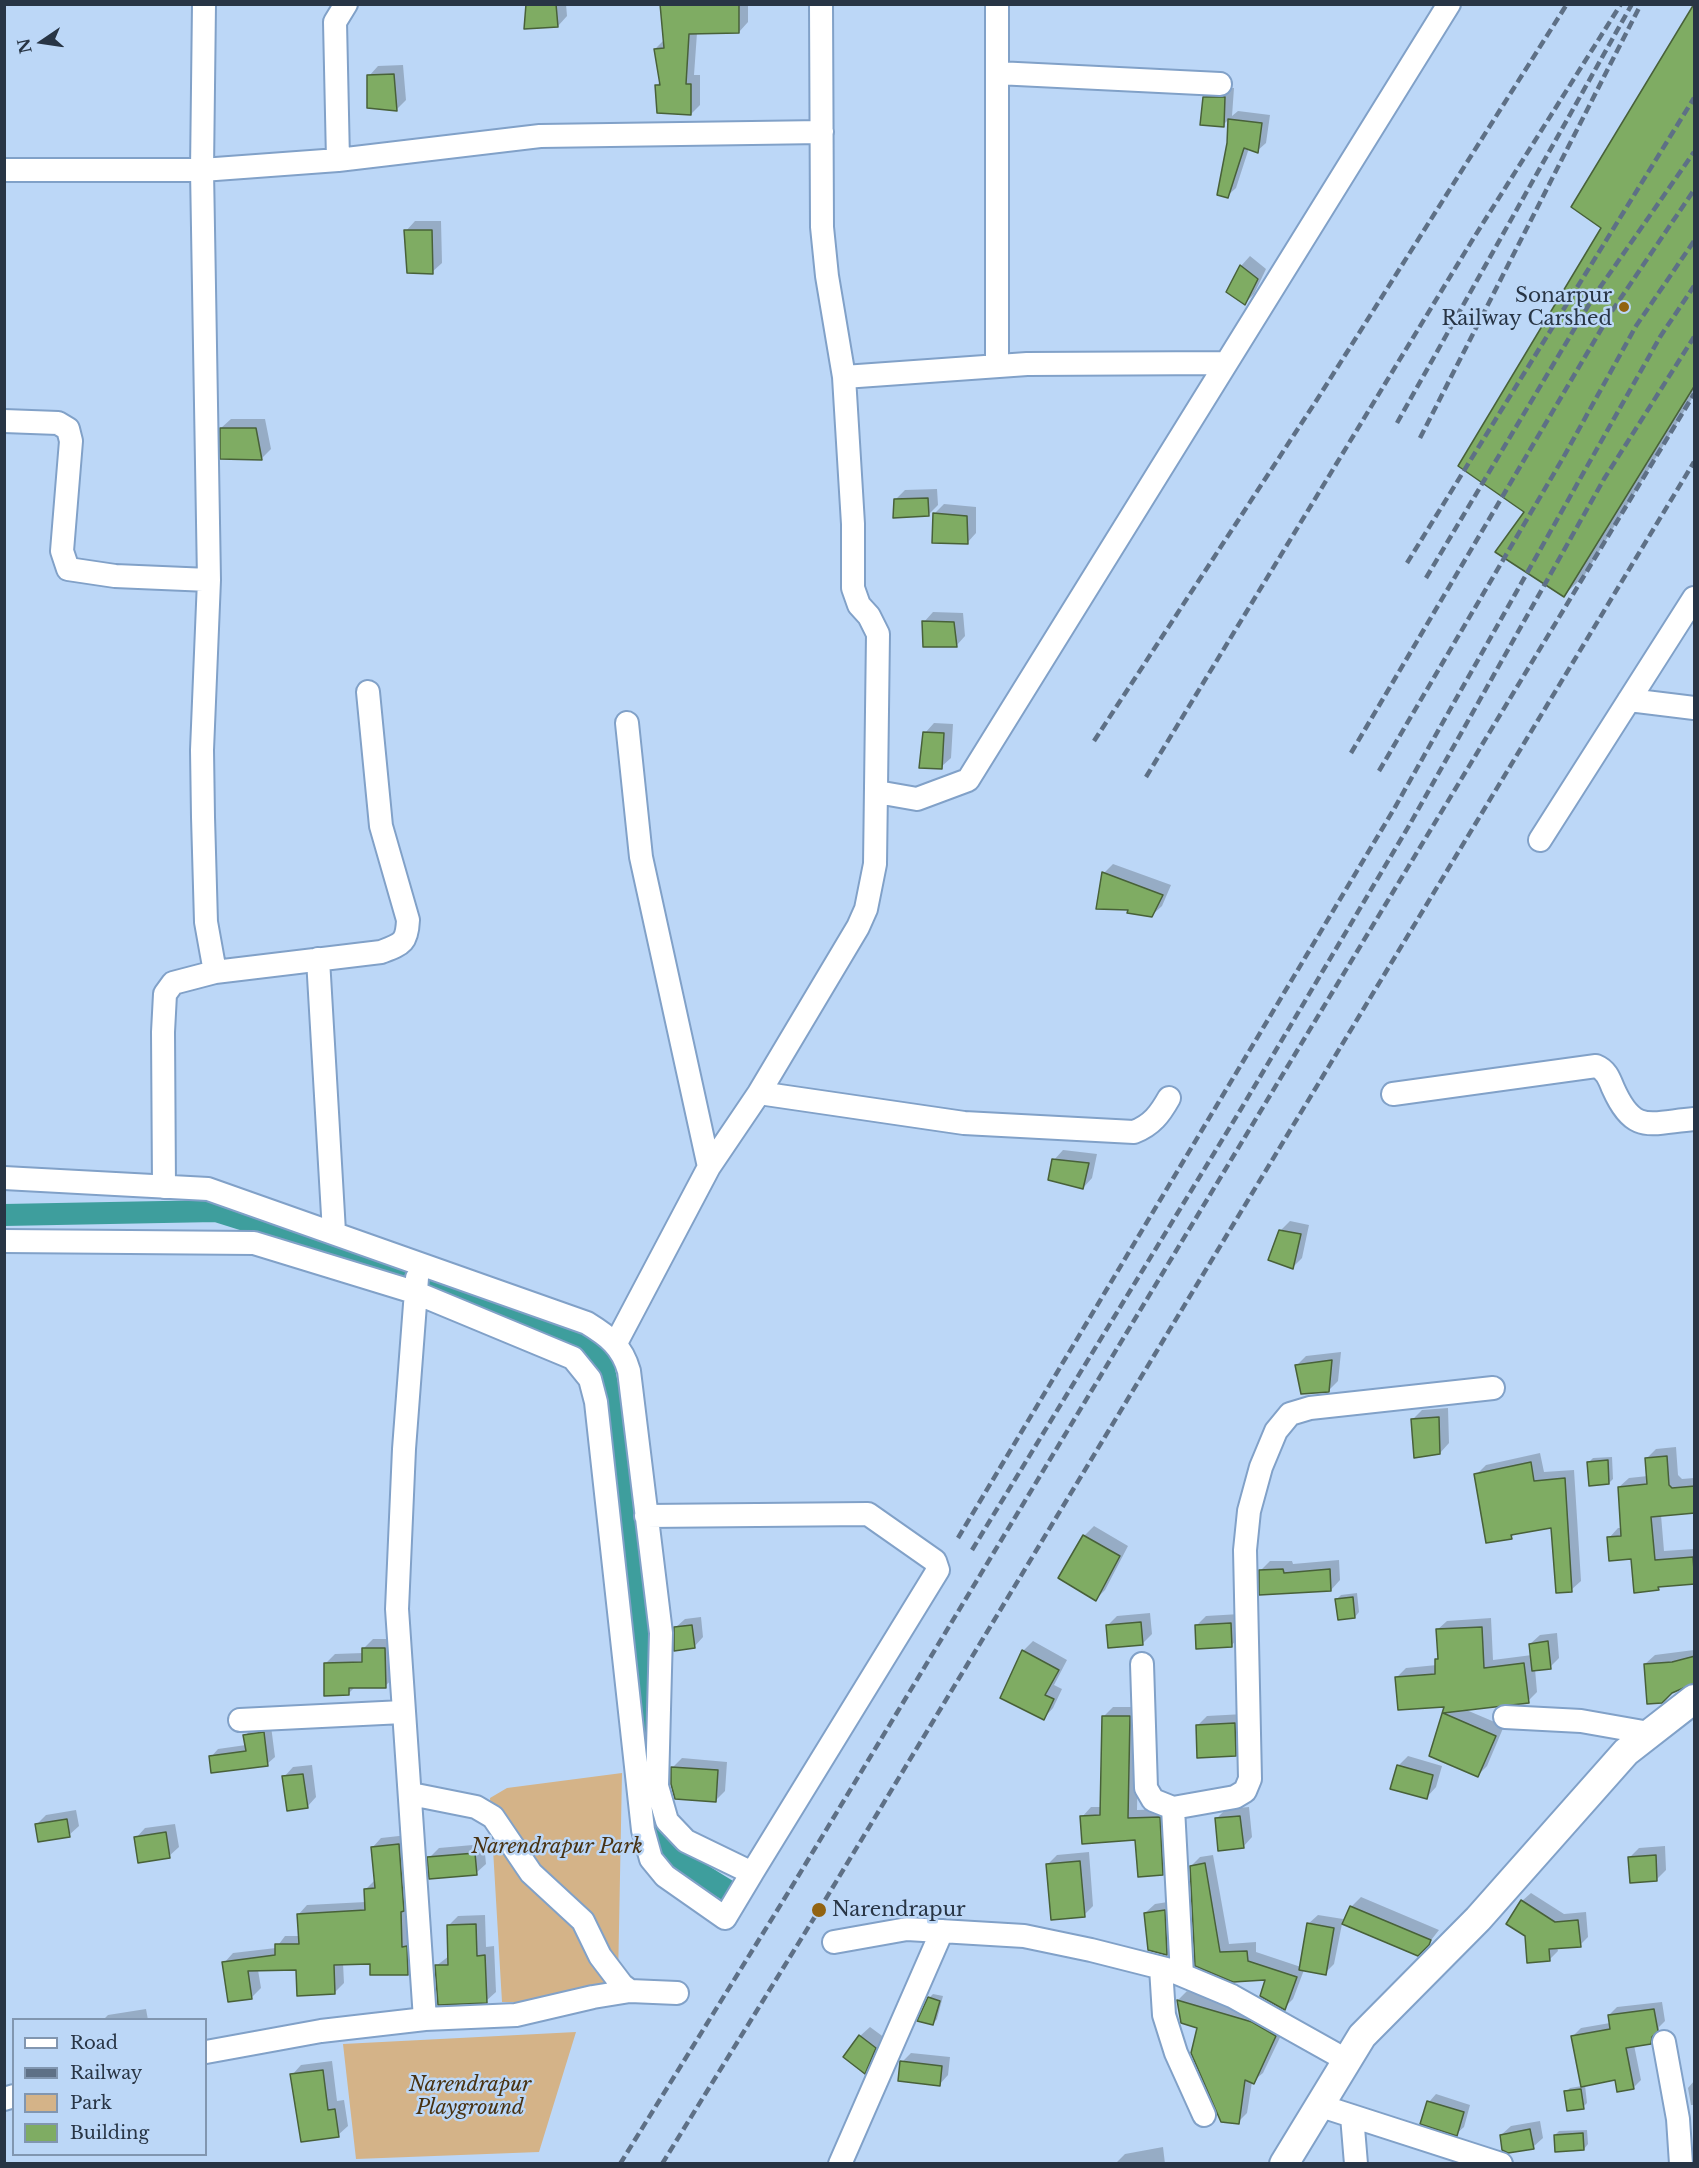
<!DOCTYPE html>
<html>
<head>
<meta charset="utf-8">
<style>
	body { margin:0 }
	#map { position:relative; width:1699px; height:2168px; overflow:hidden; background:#bcd7f7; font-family:"Libre Baskerville",serif }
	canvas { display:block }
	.frame { position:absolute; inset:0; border:6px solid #283545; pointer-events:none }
	.legend { position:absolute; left:12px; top:2018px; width:195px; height:138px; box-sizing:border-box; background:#bcd7f7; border:2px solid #8196b0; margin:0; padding:8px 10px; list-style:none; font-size:18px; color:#283545 }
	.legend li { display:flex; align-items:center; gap:12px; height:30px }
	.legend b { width:30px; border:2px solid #8196b0 }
	.north { position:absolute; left:12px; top:12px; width:60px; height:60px; -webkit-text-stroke:4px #bcd7f7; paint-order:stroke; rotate:257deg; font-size:16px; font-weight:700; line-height:24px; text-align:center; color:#283545 }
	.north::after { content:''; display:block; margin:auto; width:21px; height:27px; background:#283545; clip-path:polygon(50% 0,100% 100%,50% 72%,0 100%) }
</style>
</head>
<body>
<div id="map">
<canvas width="1699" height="2168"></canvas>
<div class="frame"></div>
<ul class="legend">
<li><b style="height:8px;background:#fff"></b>Road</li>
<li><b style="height:8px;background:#5e7086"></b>Railway</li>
<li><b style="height:16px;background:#d4b388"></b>Park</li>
<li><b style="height:16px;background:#7fac63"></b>Building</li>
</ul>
<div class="north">N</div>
</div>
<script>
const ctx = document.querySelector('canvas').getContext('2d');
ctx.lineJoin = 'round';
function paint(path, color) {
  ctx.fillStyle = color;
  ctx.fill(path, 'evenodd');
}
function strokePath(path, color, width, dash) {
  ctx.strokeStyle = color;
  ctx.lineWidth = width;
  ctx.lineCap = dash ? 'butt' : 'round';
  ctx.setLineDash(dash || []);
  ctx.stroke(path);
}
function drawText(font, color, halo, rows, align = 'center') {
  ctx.font = font + ' "Libre Baskerville",serif';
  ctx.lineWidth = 5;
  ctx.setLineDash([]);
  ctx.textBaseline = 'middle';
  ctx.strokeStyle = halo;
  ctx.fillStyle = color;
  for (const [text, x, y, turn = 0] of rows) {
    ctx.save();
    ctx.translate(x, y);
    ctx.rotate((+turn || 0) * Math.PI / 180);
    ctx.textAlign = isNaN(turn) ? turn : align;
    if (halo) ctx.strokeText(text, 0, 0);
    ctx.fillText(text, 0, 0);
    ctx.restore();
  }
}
const green = new Path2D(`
	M622,1773L618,1980L539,2002H502L490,1798L507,1788Z
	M576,2032L539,2152L356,2159L343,2044Z`);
const shadow = new Path2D(`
	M528,4H566L567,16L558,26Z
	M662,4H748V22L739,32L697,33L694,75H700V105L691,114L657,85L661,81L655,49L665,39Z
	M1694,6V395L1584,576L1564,595L1526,511L1603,228L1573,207Z
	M403,65L406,100L397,109L368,107L369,76L378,66Z
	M1214,88H1234L1232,116L1238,111L1270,115L1266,143L1257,151L1249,148L1236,188L1227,196L1229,119L1223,125L1205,97Z
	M415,221H441L442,263L432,272L406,231Z
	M1250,256L1266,269L1254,294L1245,303L1228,292L1241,266Z
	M231,419H265L271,449L262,458L221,428Z
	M937,489L938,505L929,514L895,500L905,490Z
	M944,504L976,507V533L967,543L934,514Z
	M933,612L963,613L965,636L956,646L924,622Z
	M934,723L953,724L951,758L941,767L925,733Z
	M1113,864L1171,885L1162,906L1152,915L1104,873Z
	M1063,1150L1097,1154L1092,1178L1083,1188L1054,1160Z
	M1290,1221L1309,1225L1302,1258L1293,1267L1280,1231Z
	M1341,1352L1338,1381L1328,1391L1297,1365L1306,1356Z
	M1448,1408L1449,1443L1440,1453L1413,1419L1422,1410Z
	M1676,1447L1678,1475L1682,1479L1694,1478V1511L1661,1515L1664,1551L1694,1549V1582L1662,1585L1658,1589L1632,1557L1609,1538L1618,1528H1622L1619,1487L1629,1478L1648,1476L1647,1458L1656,1449Z
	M1540,1453L1544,1472L1574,1470L1581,1581L1571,1590L1552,1526L1516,1533L1511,1537L1476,1475L1486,1465Z
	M1612,1457L1613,1479L1609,1483L1589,1462L1593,1458Z
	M1094,1526L1128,1546L1105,1590L1096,1599L1060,1577L1084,1536Z
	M1339,1560L1340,1580L1331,1590L1260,1571L1270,1561H1292L1293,1564Z
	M1357,1593L1359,1612L1355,1617L1337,1599L1341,1595Z
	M1150,1613L1152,1634L1142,1644L1107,1626L1117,1616Z
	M1240,1614V1636L1231,1646L1197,1625L1206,1616Z
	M701,1617L703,1637L694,1647L675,1628L685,1619Z
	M1491,1618L1493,1660L1532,1655L1530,1644L1540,1635L1557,1633L1559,1658L1550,1667L1535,1669L1537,1692L1528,1701L1464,1709L1504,1726L1487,1766L1478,1775L1431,1755L1446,1705L1397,1677L1406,1668L1437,1665L1439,1657L1437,1630L1447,1621Z
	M373,1639H394L395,1677L385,1686H356L348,1694L326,1663L335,1654L363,1653V1649Z
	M1033,1641L1067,1660L1054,1685L1062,1689L1053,1708L1044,1718L1013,1669L1023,1651Z
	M1694,1650V1682L1645,1664L1655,1655Z
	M1113,1707H1139L1137,1810L1169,1809L1172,1864L1162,1874L1137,1839L1082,1817L1091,1807H1102L1104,1716Z
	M1244,1714L1245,1746L1235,1755L1197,1726L1207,1716Z
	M271,1726L275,1757L267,1764L211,1757L218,1749L246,1745L245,1736L252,1728Z
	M1408,1756L1442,1766L1436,1787L1427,1797L1398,1766Z
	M682,1758L727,1762L725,1791L715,1801L673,1767Z
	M312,1765L316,1797L307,1807L284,1777L293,1767Z
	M1249,1807L1252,1837L1243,1847L1216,1819L1226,1809Z
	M76,1810L79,1826L69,1835L37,1824L46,1815Z
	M175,1824L179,1847L169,1856L136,1838L145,1828Z
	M408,1835L417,1964L408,1973L371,1962L343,1963L344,1983L335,1992L297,1969L258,1970L261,1988L251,1998L224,1963L233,1953L276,1948L285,1936H300L298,1915L307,1905L366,1902V1889L376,1879L372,1848L381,1838Z
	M484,1844L486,1864L476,1873L429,1858L439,1848Z
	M1665,1846L1666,1870L1656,1880L1630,1857L1639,1848Z
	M1089,1852L1093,1906L1084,1915L1048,1864L1057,1855Z
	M1213,1855L1229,1944L1256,1942V1952L1301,1967L1308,1924L1318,1915L1343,1919L1334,1964L1325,1973L1304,1970L1293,1999L1284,2008L1267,1978L1196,1965L1191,1866L1200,1857Z
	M1531,1893L1564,1914L1586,1912L1588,1937L1580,1945L1557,1947L1558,1951L1549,1960L1522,1901Z
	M1361,1897L1439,1930L1428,1944L1351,1907Z
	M1174,1901L1176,1944L1167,1954L1150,1949L1145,1913L1155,1904Z
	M485,1915L486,1947L494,1946L496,1992L486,2001L436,1966L449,1956V1925L458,1916Z
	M1187,1991L1261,2015L1285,2027L1263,2073L1252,2082L1247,2113L1238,2122L1199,2027L1182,2022L1178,2000Z
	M933,1994L943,1996L937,2019L933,2024L929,1998Z
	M1662,2002L1665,2021L1659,2027L1658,2034L1650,2042L1634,2045L1641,2080L1633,2088L1616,2078L1585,2085L1587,2103L1583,2107L1566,2092L1570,2088L1582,2086L1573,2036L1581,2028L1610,2023L1609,2015L1617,2007Z
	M146,2009L148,2020H103L108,2015Z
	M870,2027L885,2038L874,2062L865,2072L860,2036Z
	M911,2053L950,2057L948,2075L939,2085L902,2062Z
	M332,2061L337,2101L344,2100L348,2126L338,2135L292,2075L301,2065Z
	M1694,2081V2105H1691L1688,2088Z
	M1436,2094L1470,2105L1464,2127L1456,2134L1429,2102Z
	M1540,2121L1543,2138L1533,2147L1501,2135L1511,2126Z
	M1587,2130L1588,2144L1584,2149L1555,2135L1559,2131Z
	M1163,2147L1165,2164H1115L1125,2154Z`);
const canal = new Path2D(`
	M4,1215L216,1211L417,1274L589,1341L602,1360L608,1389L639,1621L644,1752
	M647,1791C658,1856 686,1864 738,1897`);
const building = new Path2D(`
	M526,4H556L558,27L524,29Z
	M660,4H739V33L689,34L686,84H691V115L657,113L655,85H660L654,49L664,48Z
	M1694,4L1695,385L1564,597L1495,552L1524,512L1458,466L1601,228L1571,207Z
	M394,74L397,111L367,108V75Z
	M1203,97H1225L1224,127L1200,125Z
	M1228,119L1262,123L1258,153L1244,148L1228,198L1217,195L1227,143Z
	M404,230H432L433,274L407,273Z
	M1240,265L1258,279L1245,305L1226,292Z
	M220,428H256L262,460L220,459Z
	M928,498L929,516L893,518L894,499Z
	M933,513L967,516L968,544L932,543Z
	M922,621L954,622L957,647H923Z
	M923,732L944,733L942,769L919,768Z
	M1102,872L1163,895L1152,917L1127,913L1128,910L1096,909Z
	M1052,1159L1089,1163L1083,1189L1048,1180Z
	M1279,1230L1301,1234L1293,1269L1268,1260Z
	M1332,1360L1329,1392L1301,1394L1295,1365Z
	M1439,1417L1440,1454L1414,1458L1411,1419Z
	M1667,1456L1669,1485L1672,1488L1695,1486V1513L1651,1517L1655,1560L1693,1557L1695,1584L1658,1587L1659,1590L1634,1593L1631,1559L1609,1561L1607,1537L1621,1536L1618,1487L1647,1484L1645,1458Z
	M1608,1460L1609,1484L1589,1486L1587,1462Z
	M1531,1462L1534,1481L1565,1478L1572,1592L1556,1593L1551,1528L1511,1535L1512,1539L1486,1543L1474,1474Z
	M1083,1535L1120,1556L1096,1601L1058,1578Z
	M1283,1569L1284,1573L1330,1569L1331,1591L1259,1595V1570Z
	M1353,1597L1355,1618L1338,1620L1335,1599Z
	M1141,1622L1143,1645L1108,1648L1106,1625Z
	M1231,1623L1232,1647L1196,1649L1195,1625Z
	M692,1625L695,1648L674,1651V1627Z
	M1482,1627L1484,1668L1524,1663L1529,1703L1443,1713L1496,1736L1478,1777L1429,1756L1444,1707L1398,1710L1395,1677L1435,1674V1659H1438L1436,1629Z
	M1548,1641L1551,1669L1532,1671L1529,1644Z
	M362,1648H385L386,1688H349V1695L324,1696V1663L362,1662Z
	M1022,1650L1059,1670L1045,1695L1054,1699L1044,1720L1000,1698Z
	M1695,1656V1683L1672,1693L1662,1703L1647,1704L1644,1664L1672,1662Z
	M1102,1716H1130L1128,1818L1160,1817L1163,1875L1138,1877L1135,1840L1082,1844L1080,1816L1100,1815Z
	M1235,1723L1236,1756L1197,1758L1196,1725Z
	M264,1732L268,1766L211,1773L209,1756L246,1751L243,1735Z
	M1397,1765L1433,1775L1427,1799L1390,1789Z
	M671,1767L718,1770L716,1802L675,1799L671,1784Z
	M303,1774L308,1808L287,1811L282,1776Z
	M1240,1816L1244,1848L1218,1851L1215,1818Z
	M67,1819L70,1837L38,1842L35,1824Z
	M166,1832L170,1858L138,1863L134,1837Z
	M399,1844L404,1911L401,1912L402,1947L407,1946L408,1975H370V1964L334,1965L335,1994L297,1996L296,1970L248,1971L252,1999L228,2002L222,1962L275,1955V1944H299L297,1914L365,1910L364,1889L375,1888L371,1847Z
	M475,1853L477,1875L429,1879L427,1857Z
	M1656,1855L1657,1881L1630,1883L1628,1857Z
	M1080,1861L1085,1917L1051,1920L1046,1864Z
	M1205,1863L1220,1952L1247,1951L1248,1961L1297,1977L1285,2010L1260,1996L1265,1980L1233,1982L1195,1966L1190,1866Z
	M1521,1900L1555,1922L1578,1920L1581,1947L1549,1949L1550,1961L1527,1963L1525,1936L1506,1924Z
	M1350,1906L1431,1940L1429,1945L1418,1956L1342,1924Z
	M1165,1910L1167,1955L1148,1950L1144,1913Z
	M1307,1923L1334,1928L1326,1975L1299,1970Z
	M476,1924L477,1956L485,1955L487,2003L438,2005L435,1965H448L447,1925Z
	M928,1997L940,2001L933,2025L917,2021Z
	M1177,2000L1252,2022L1276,2036L1254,2084L1245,2080L1239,2124L1221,2122L1191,2053L1197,2028L1181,2023Z
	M1654,2009L1658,2031L1652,2037L1651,2044L1626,2048L1634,2089L1617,2092L1615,2080L1581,2087L1571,2036L1610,2029L1608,2015Z
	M859,2035L876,2048L865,2074L843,2057Z
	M900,2061L942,2066L940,2086L898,2081Z
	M323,2070L328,2110L335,2109L339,2137L301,2142L290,2074Z
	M1581,2089L1584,2109L1567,2111L1564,2091Z
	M1427,2101L1464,2112L1457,2136L1420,2124Z
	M1530,2129L1534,2149L1508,2153L1502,2150L1500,2135Z
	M1583,2133L1584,2150L1555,2152L1554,2135Z`);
const minor = new Path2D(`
	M204,4L202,170L338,160L540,136L822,132
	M997,4V366
	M997,73L1220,84
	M338,160L335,22L346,4
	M4,170H202L209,580L202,750L203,817L206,922L215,972
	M844,377L1027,364L1225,363
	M4,421L58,423L68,429L71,441L62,551L68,569L115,576L209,580
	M1629,700L1694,708
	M627,723L641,857L709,1167
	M877,792L917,799L968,780L1449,4
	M1540,840L1694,598
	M318,959L334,1232
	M759,1093L964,1123L1134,1132C1152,1125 1160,1114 1169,1098
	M1393,1094L1596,1066C1606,1070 1609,1078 1613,1088C1634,1135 1649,1123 1694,1119
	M4,1178L208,1189L587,1323C608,1336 622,1346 629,1371L661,1633L657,1786L667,1821L686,1841L752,1873L938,1570L935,1561L868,1514L646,1516
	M164,1187L163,1032L165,994L173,983L215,972L381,952C402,944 407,943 408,920L381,826L368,692
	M4,1241L254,1243L414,1292L573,1358L590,1379L596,1402L643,1830L651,1859L665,1876L725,1918L752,1873
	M417,1278L404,1449L397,1609L425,2019
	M616,1343L709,1167L759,1093L858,927L866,909L875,864L878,634L869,616L859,605L853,588V524L844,377L827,276L822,227L821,4
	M1142,1664L1146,1788L1153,1800L1173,1808
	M1505,1717L1581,1721L1649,1733
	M240,1720L403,1712
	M411,1794L476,1807L493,1817L531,1873L583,1921L600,1956L622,1985L630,1991
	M834,1942L907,1929L1024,1936L1091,1950L1170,1970L1232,1996L1348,2061
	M1161,1968L1164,2015L1176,2053L1204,2115
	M1182,1975L1173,1808L1235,1797L1245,1791L1250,1779L1245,1550L1249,1511L1261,1467L1276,1431L1290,1414L1310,1408L1493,1388
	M1664,2042L1678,2119L1681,2164
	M206,2052L321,2031L425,2019L516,2015L593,1997L630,1991L677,1993
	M4,2099L14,2096
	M1318,2105L1501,2164
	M1352,2116L1356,2164
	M840,2164L942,1931`);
const tertiary = new Path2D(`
	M1284,2164L1362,2036L1478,1919L1626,1752L1694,1699`);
const rail = new Path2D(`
	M1397,423L1632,4
	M1420,438L1641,4
	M1407,563L1694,98
	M1426,578L1594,296L1694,152
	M1094,741L1318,398L1567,4
	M1351,753L1612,311L1694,190
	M1379,771L1563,458L1636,326L1694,241
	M1146,777L1473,239L1621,4
	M958,1538L1394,809L1660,337L1694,286
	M972,1550L1241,1109L1410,824L1604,479L1694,337
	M620,2164L791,1888L1694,394
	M662,2164L819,1910L1694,462`);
const markers = [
	[1624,307,6,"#926311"],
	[819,1910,8,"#926311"]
];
const poiNames = [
	["Sonarpur",1612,296],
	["Railway Carshed",1612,319],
	["Narendrapur",832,1910,"left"]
];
const parkNames = [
	["Narendrapur Park",557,1847],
	["Narendrapur",470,2085],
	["Playground",470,2108]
];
paint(green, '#d4b388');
paint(shadow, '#0003');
strokePath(canal, '#3e9e9d', 22);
paint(building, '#7fac63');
strokePath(building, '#486139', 1.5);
strokePath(minor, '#81a1c8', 26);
strokePath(tertiary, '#81a1c8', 32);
strokePath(minor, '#fff', 22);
strokePath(tertiary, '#fff', 28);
strokePath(rail, '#5e7086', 4.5, [9, 4.5]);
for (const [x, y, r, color] of markers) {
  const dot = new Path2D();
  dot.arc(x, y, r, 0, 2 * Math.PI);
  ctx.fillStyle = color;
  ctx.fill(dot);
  strokePath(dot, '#bcd7f7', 2);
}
drawText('20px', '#283545', '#bcd7f7', poiNames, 'right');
drawText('italic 20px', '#483212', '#bcd7f7', parkNames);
</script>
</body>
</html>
